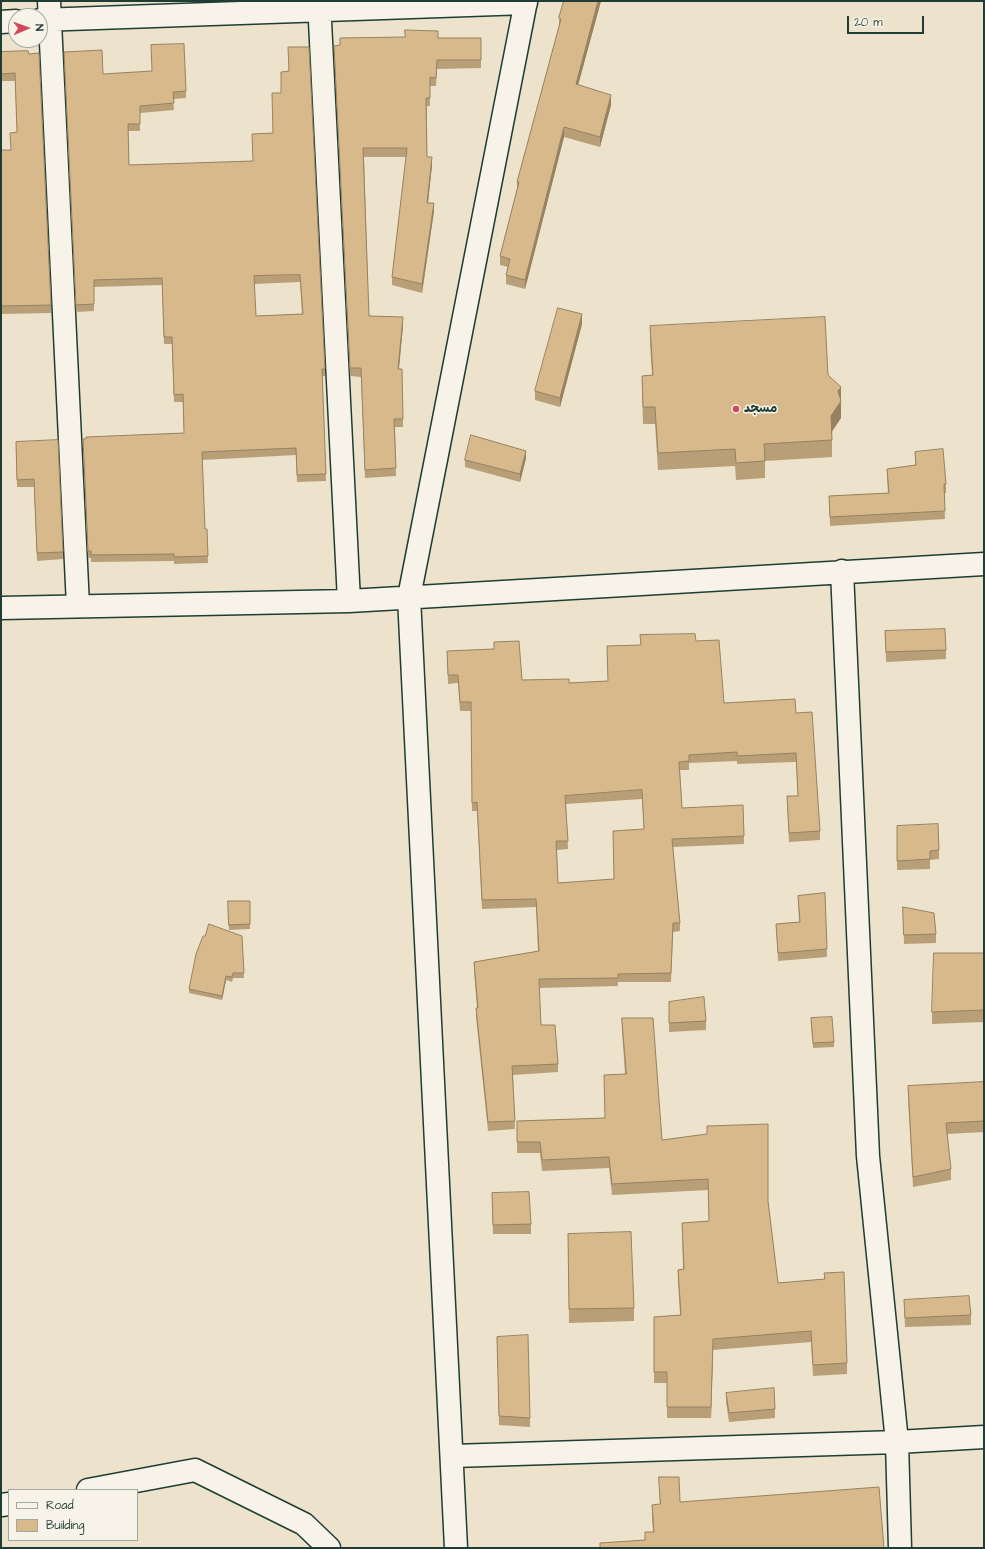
<!DOCTYPE html>
<html>
<head>
<meta charset="utf-8">
<style>
	body { margin:0 }
	#map { position:relative; width:985px; height:1549px; overflow:hidden; background:#ede2cc; font-family:"Architects Daughter",sans-serif }
	canvas { display:block }
	.frame { position:absolute; inset:0; border:2px solid #1f3d34; pointer-events:none }
	.legend { position:absolute; left:8px; top:1489px; width:130px; height:52px; box-sizing:border-box; background:#f7f3e8; border:1px solid #a1aaa0; margin:0; padding:5px 7px; list-style:none; font-size:12px; color:#1f3d34 }
	.legend li { display:flex; align-items:center; gap:8px; height:20px }
	.legend b { width:20px; border:1px solid #a1aaa0 }
	.north { position:absolute; left:8px; top:8px; width:40px; height:40px; box-sizing:border-box; background:#f7f3e8; border:1px solid #a1aaa0; border-radius:50%; rotate:88deg; font-size:11px; font-weight:700; line-height:16px; text-align:center; color:#1f3d34 }
	.north::after { content:''; display:block; margin:auto; width:14px; height:18px; background:#d1495b; clip-path:polygon(50% 0,100% 100%,50% 72%,0 100%) }
	.scale { position:absolute; left:847px; top:16px; width:77px; height:18px; box-sizing:border-box; border:2px solid #1f3d34; border-top:0; padding-left:5px; font-size:12px; line-height:14px; white-space:nowrap; color:#1f3d34; -webkit-text-stroke:3px #f7f3e8; paint-order:stroke }
</style>
</head>
<body>
<div id="map">
<canvas width="985" height="1549"></canvas>
<div class="frame"></div>
<ul class="legend">
<li><b style="height:5px;background:#f7f3e8"></b>Road</li>
<li><b style="height:11px;background:#d7b98b"></b>Building</li>
</ul>
<div class="north">N</div>
<div class="scale">20 m</div>
</div>
<script>
const ctx = document.querySelector('canvas').getContext('2d');
ctx.lineJoin = 'round';
function strokePath(path, color, width, dash) {
  ctx.strokeStyle = color;
  ctx.lineWidth = width;
  ctx.lineCap = dash ? 'butt' : 'round';
  ctx.setLineDash(dash || []);
  ctx.stroke(path);
}
function paint(path, color) {
  ctx.fillStyle = color;
  ctx.fill(path, 'evenodd');
}
function drawText(font, color, halo, rows, align = 'center') {
  ctx.font = font + ' "Architects Daughter","Playpen Sans Arabic",sans-serif';
  ctx.lineWidth = 3;
  ctx.setLineDash([]);
  ctx.textBaseline = 'middle';
  ctx.strokeStyle = halo;
  ctx.fillStyle = color;
  for (const [text, x, y, turn = 0] of rows) {
    ctx.save();
    ctx.translate(x, y);
    ctx.rotate((+turn || 0) * Math.PI / 180);
    ctx.textAlign = isNaN(turn) ? turn : align;
    if (halo) ctx.strokeText(text, 0, 0);
    ctx.fillText(text, 0, 0);
    ctx.restore();
  }
}
const minor = new Path2D(`
	M49,1L78,606
	M319,1L349,601
	M40,20L526,3
	M1,22L16,21
	M842,571L868,1156L897,1442L900,1548
	M1,608L349,601L984,564
	M453,1456L897,1442L984,1437
	M88,1490L195,1470L304,1524L329,1548
	M1,1505L9,1504
	M456,1548L409,597L526,1`);
const wall = new Path2D(`
	M564,1H601L578,84L611,105L600,147L564,137L525,289L506,284V275L508,267L500,265V256L517,190V182L559,27V18Z
	M438,38H481V68L437,69L436,86H430V106H427V157L432,165L428,203L434,211L422,293L392,285V277L406,157H364L369,316L403,326L399,369L403,419V427H395L396,476L365,478L361,377L350,376L334,46Z
	M28,51L51,305V313L1,314V150H11L17,132L15,81H1V52Z
	M64,52L103,74L186,91V98L173,99L174,110L140,113V131H128L129,165L253,161L273,133L325,369V376H322L326,481L297,482L296,455L202,460L205,529H207L208,563L174,564V561L91,562V558H88L83,439L184,433L183,402H174L172,344H164L162,285L94,287V311L76,312ZM300,282L302,314L256,316L254,284Z
	M582,324L560,407L535,400V391Z
	M650,326L828,375L841,404V418L832,431V457L765,461V478L736,480L735,466L658,470L655,424H643L642,393V376L652,375L650,344Z
	M58,440L63,559L37,561L34,487H17L16,450Z
	M915,452L946,484V493H944L945,519L830,526L829,496L888,493L887,478V469L915,465Z
	M526,458L520,482L465,467V460Z
	M885,631L946,650V659L886,662Z
	M696,641L724,703L796,713L820,831V840L789,842L787,796H798L796,762L737,764V761L689,763V770H680L682,808L744,836V844L673,847L680,923V931L673,932L671,982H618V986L539,988L541,1025L558,1064V1072L513,1075L515,1129L488,1131L476,1017V1008H477L474,971V962L538,951L536,907L482,909L477,811H472L471,711H460L458,683L448,684L447,651L522,680L569,683L608,681L607,655L640,645ZM642,799L644,829L613,879L558,883L557,850L568,849L566,804Z
	M897,826L939,850V859L930,860V869L897,870Z
	M825,893L827,957L778,961L776,924L799,922L798,896Z
	M228,901H250V929L229,930Z
	M903,907L936,934V943L904,944Z
	M205,936H242L244,978H233L232,982L226,980L222,1000L189,993V989Z
	M984,953V1022L932,1024V1012Z
	M669,1002L706,1021V1030L669,1032Z
	M622,1018L662,1140L768,1201L778,1283L824,1279V1273L847,1363V1374L813,1376L811,1342L713,1350L711,1418H667V1383H654V1317L680,1315L678,1281V1270L683,1269L682,1223L709,1221L708,1190L612,1195L609,1168L542,1171L540,1153H517V1121L605,1118L625,1074L622,1030Z
	M811,1023L834,1042V1047L813,1048Z
	M984,1082V1132L947,1134L951,1169V1180L913,1187L908,1097V1086Z
	M492,1193L531,1224V1234H493Z
	M568,1234L634,1308V1321L569,1323Z
	M904,1300L971,1315V1325L905,1327Z
	M497,1337L530,1418V1427L499,1425Z
	M726,1393L775,1409V1418L729,1422L726,1402Z
	M659,1477L680,1502L884,1548H600V1543L645,1540L653,1532L652,1519V1505L660,1504Z`);
const shadedWall = new Path2D(`
	M598,1H601L576,93V84Z
	M611,95V105L600,147V137Z
	M564,127V137L525,289V280Z
	M432,157V165L427,212V203Z
	M434,203V211L422,293V284Z
	M582,314V324L560,407V398Z
	M403,317V326L398,377V369Z
	M841,387V418L831,433V416L838,391Z
	M526,451V458L520,482V474Z
	M226,976V980L222,1000V996Z
	M713,1339V1350L711,1418V1407Z`);
const building = new Path2D(`
	M564,1H598L576,84L611,95L600,137L564,127L525,280L506,275L510,259L500,256L519,182H517L561,19L559,18Z
	M405,30L438,31V38H481V60H437L436,78L430,77V98H426L427,157H432L427,203H434L422,284L392,277L407,148H363L369,316L403,317L398,369H402L403,419H394L396,468L365,470L361,368H350L334,46L340,45V38L405,37Z
	M184,44L186,91L173,92L174,103L140,106V124H128L129,165L253,161L252,134L273,133L272,93H281V72L289,71L288,47H309L325,369H322L326,474L297,475L296,448L202,452L205,529H207L208,556L174,557V554L91,555V551H88L83,439H86V437L184,433L183,394L174,395L172,337H164L162,278L94,280V304L76,305L64,52L102,50L103,74L152,71L151,45ZM300,275L303,314L256,316L254,276Z
	M28,51L29,54L39,53L51,305L1,306V150H11L10,133L17,132L15,73L1,74V52Z
	M558,308L582,314L560,398L535,391Z
	M825,317L828,375L841,387L838,391L841,401L831,416L832,440L764,444L765,461L736,463L735,449L658,453L655,407H643L642,376L653,375L650,326Z
	M471,435L526,451L520,474L465,460Z
	M58,440L63,552L37,553L34,479L17,480L16,442Z
	M943,449L946,484H944L945,511L830,517L829,496L889,493L887,469L916,465L915,452Z
	M945,629L946,650L886,652L885,631Z
	M695,634L696,641L719,640L724,703L795,699L796,713L812,712L820,831L789,833L787,796H798L796,753L737,756V752L689,755V761L679,762L682,808L743,805L744,836L672,839L680,923H673L671,973L618,974V978L539,979L541,1025H555L558,1064L512,1066L515,1121L488,1122L476,1008H478L474,962L539,951L536,899L482,900L477,802L472,803L471,702H460L458,675H448L447,651L494,649V642L519,641L522,680L569,679V683L608,681L607,646L641,645L640,635ZM642,790L644,829L613,831L614,879L558,883L556,841H568L565,796Z
	M938,824L939,850L930,851V859L897,861V826Z
	M825,893L827,949L778,953L776,924L800,922L798,896Z
	M228,901H250V924L229,925Z
	M903,907L934,913L936,934L904,935Z
	M209,924L242,936L244,973H233L232,977L226,976L222,996L189,989L196,954L203,936H205Z
	M934,953H984V1010L932,1012Z
	M704,997L706,1021L669,1023V1002Z
	M832,1017L834,1042L813,1043L811,1018Z
	M622,1018H653L662,1140L707,1134V1126L768,1124V1201L778,1283L825,1279L824,1273L844,1272L847,1363L813,1365L811,1331L713,1339L711,1407H667V1372H654V1317L681,1315L678,1270L684,1269L682,1223L709,1221L708,1179L612,1184L609,1157L542,1160L540,1142H517V1121L605,1118L604,1075L626,1074Z
	M984,1082V1121L946,1123L951,1169L913,1177L908,1086Z
	M529,1192L531,1224L493,1225L492,1193Z
	M631,1232L634,1308L569,1309L568,1234Z
	M969,1296L971,1315L905,1318L904,1300Z
	M528,1335L530,1418L499,1416L497,1337Z
	M774,1388L775,1409L729,1413L726,1393Z
	M659,1477H679L680,1502L879,1487L884,1548H600V1543L645,1540V1532H654L652,1505L660,1504Z`);
const markers = [
	[736,409,4,"#d1495b"]
];
const poiNames = [
	["مسجد",744,409]
];
strokePath(minor, '#1f3d34', 25);
strokePath(minor, '#f7f3e8', 22);
paint(wall, '#b99f78');
paint(shadedWall, '#968261');
paint(building, '#d7b98b');
strokePath(building, '#968261', 1);
for (const [x, y, r, color] of markers) {
  const dot = new Path2D();
  dot.arc(x, y, r, 0, 2 * Math.PI);
  ctx.fillStyle = color;
  ctx.fill(dot);
  strokePath(dot, '#f7f3e8', 1.5);
}
drawText('bold 13px', '#1f3d34', '#f7f3e8', poiNames, 'left');
</script>
</body>
</html>
